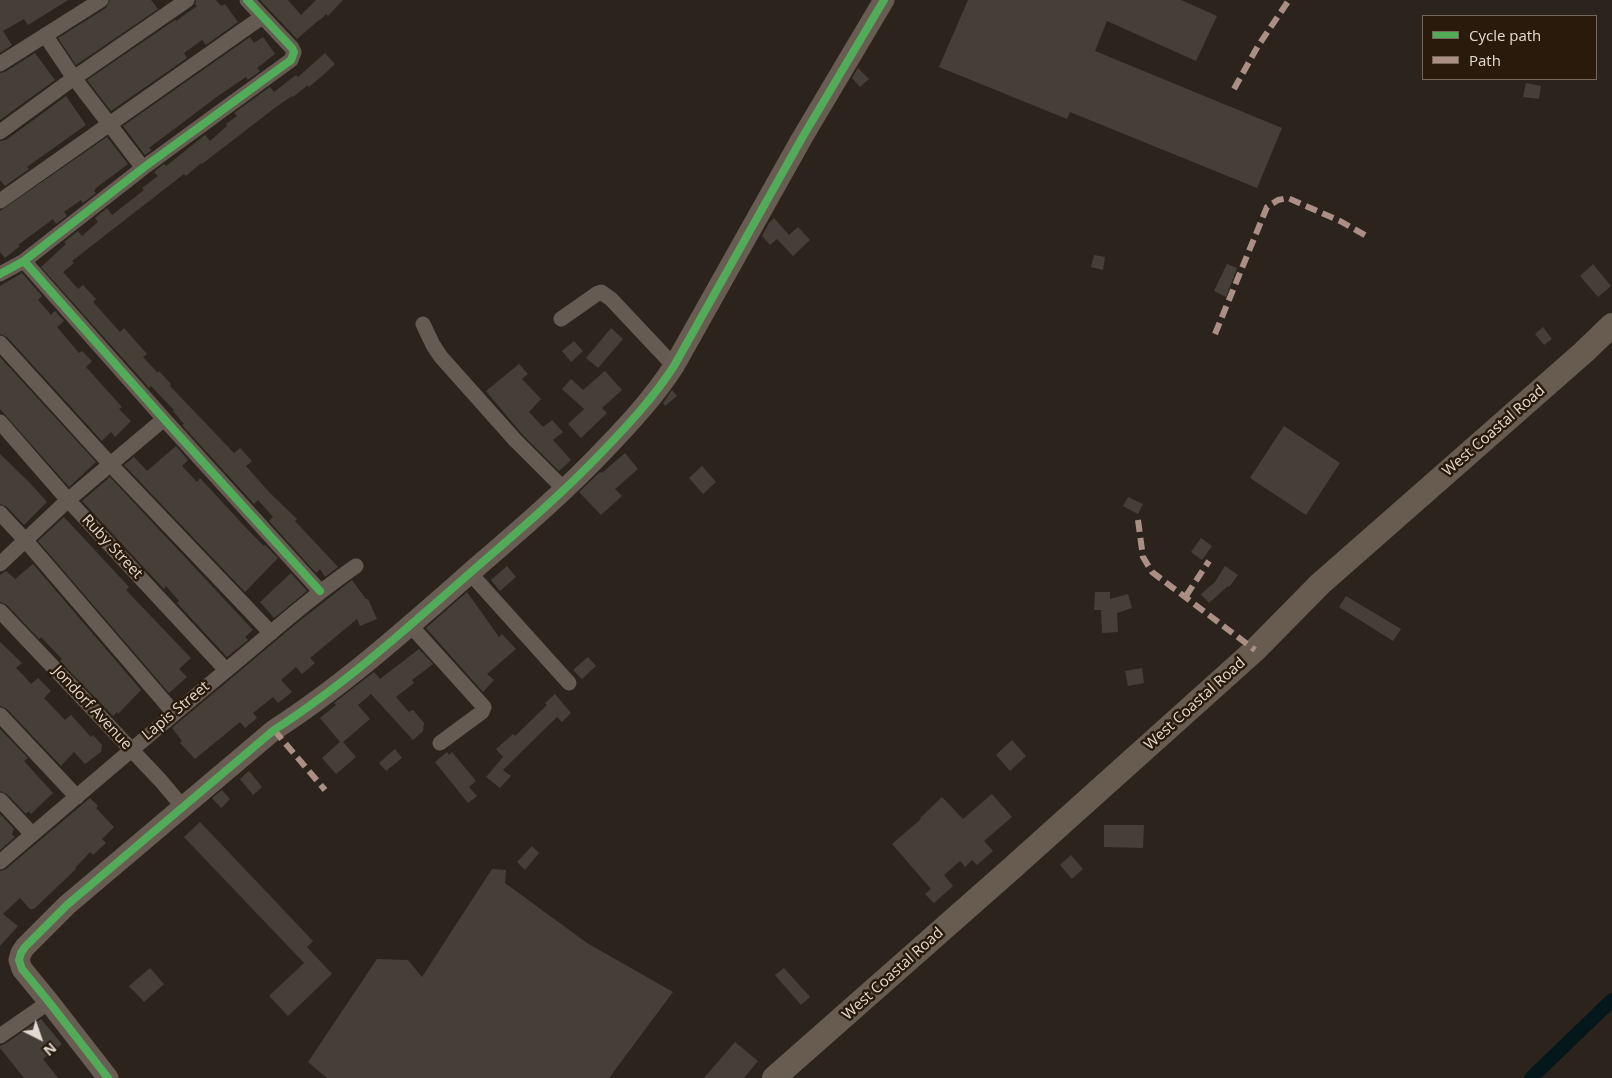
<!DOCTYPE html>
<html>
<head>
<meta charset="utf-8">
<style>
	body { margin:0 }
	#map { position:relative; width:1612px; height:1078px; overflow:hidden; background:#2c241c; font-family:"Open Sans",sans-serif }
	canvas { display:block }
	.legend { position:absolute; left:1422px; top:15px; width:175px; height:65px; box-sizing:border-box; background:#291a0b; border:1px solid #74675a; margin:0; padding:6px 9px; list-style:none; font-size:15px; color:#e5dad1 }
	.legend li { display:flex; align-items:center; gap:10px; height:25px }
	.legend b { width:25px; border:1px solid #74675a }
	.north { position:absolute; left:15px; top:1013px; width:50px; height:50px; -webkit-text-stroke:4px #291a0b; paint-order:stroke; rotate:139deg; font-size:14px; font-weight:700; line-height:20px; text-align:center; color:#e5dad1 }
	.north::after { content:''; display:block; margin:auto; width:18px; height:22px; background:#e5dad1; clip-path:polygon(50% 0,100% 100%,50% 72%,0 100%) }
</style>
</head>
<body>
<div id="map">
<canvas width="1612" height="1078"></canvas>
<ul class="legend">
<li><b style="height:6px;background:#51ab58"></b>Cycle path</li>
<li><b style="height:6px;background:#ac8f84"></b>Path</li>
</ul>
<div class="north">N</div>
</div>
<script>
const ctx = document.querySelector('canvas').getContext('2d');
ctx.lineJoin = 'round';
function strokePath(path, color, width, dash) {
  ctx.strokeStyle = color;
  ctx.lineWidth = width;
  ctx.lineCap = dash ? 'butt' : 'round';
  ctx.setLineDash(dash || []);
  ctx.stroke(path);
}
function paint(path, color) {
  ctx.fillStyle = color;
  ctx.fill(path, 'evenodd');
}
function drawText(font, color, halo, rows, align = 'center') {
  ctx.font = font + ' "Open Sans",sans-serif';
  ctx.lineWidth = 5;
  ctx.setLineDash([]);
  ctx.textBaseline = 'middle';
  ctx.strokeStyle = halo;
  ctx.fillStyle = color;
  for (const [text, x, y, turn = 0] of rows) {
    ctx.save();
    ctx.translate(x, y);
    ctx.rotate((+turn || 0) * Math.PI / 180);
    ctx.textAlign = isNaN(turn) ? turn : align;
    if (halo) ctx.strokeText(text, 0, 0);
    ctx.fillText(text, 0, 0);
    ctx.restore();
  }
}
const canal = new Path2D(`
	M1531,1078L1612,1000`);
const building = new Path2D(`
	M0,0H68L28,25L24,19L3,31L12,45L0,53Z
	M110,0H151L158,9L76,65L58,38L106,8Z
	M196,0H216L221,6L225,4L238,22L206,45L202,40L184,53L187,58L111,111L87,80L175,20L176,21L197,6L195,4Z
	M260,0H288L301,15L316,0H343L328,16L326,14L320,20H319L297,39Z
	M968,0H1181L1217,16L1196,61L1107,21L1095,51L1282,128L1257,188L1070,112L1067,119L939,67Z
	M250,37L254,43L263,37L275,54L257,68L260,71L248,80L246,77L218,96L149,148L152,150L145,155L123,126Z
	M35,53L55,80L0,120V73L5,72Z
	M325,53L335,64L322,76L309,87L308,85L293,97L292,96L276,107L202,164L201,163L186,176L184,174L72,261L74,263L63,272L78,289L83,285L96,299L93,302L120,332L124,328L147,354L143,357L158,373L159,371L171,384L170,386L234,453L240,448L252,461L246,466L270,493L297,519L295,521L338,567L325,577L320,569L316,573L269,521L273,517L258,500L254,504L182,425L184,424L173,411L174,410L151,386L149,388L144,382L41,267L66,244L64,242L78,231L82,236L98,222L95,218L107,208L112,215L144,190L142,188L158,176L154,172L164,164L166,166L205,135L210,141L227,126L226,124L237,116L234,113L270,87L274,92L296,75L298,77Z
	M858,68L869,79L860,87L852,78Z
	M1526,83L1541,86L1539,99L1523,97Z
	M66,96L86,125L27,167L29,169L5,186L0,180V141L6,140Z
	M107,137L128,164L96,188L94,191L96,193L83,203L81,200L64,212L67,216L56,224L53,219L18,245L20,246L5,258L0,252V211Z
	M774,218L789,235L798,227L810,240L793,256L777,239L770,245L762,236L769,223Z
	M1094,255L1105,257L1103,270L1091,267Z
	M1227,264L1237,268L1226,297L1214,291Z
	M1593,264L1611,286L1598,297L1580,276Z
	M22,273L42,296L38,300L51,315L55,311L64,321L57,327L79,353L82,351L92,361L86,367L122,407L119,409L131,421L115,437L111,432L102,441L7,337L0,334V286Z
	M1543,327L1552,339L1544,345L1535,334Z
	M611,328L623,339L598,368L586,358Z
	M574,341L583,351L571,362L562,351Z
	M0,357L96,462L69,487L0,409Z
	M519,364L528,374L522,379L541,399L529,412L543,427L552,420L563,432L553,440L571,460L559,471L522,434L486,391Z
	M605,371L622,390L602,408L607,413L581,438L568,424L584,409L562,389L571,379L583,390Z
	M672,390L677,396L665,406L663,403Z
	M1284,426L1340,463L1306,515L1250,478Z
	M176,446L188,460L182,466L197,482L200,478L249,531L264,546L265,545L278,558L245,592L124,465L134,457L147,471Z
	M625,453L638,469L615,489L622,496L601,515L579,492L600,472L602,473Z
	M0,454L30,483L47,502L24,525L7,507L0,504Z
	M702,466L716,482L703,494L689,478Z
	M110,477L253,630L245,637L248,640L227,657L177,603L179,601L166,586L164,589L82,501Z
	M1128,497L1143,504L1138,514L1123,506Z
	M64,517L129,587L126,590L191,658L179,669L187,677L169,693L38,541Z
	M1201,538L1212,546L1202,560L1191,552Z
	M33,564L141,690L118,714L117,712L113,716L60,661L62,659L41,637L39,639L7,605L0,602V575L6,571L15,579Z
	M507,566L516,577L500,591L491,580Z
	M1225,566L1238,575L1229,587L1228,586L1209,603L1201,594L1215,582Z
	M291,573L307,591L274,618L260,602Z
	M352,580L366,599H368L377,619L360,626L357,619L310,658L315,663L302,674L296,667L281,680L292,692L278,703L273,697L253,713L257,718L245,728L240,722L195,759L180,743L182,741L172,728L297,623Z
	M467,592L499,637L502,634L516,649L487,674L494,680L483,692L426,628Z
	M1095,592H1110V599L1128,594L1132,608L1117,613L1118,632L1102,633L1101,610H1094Z
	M1346,596L1401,629L1393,641L1339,607Z
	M0,642L22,663L16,668L24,676L31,684L38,678L51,691L44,698L65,720L71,715L91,737L93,735L102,745L101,752L85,764L74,752L61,766L7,709L0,706Z
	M419,649L433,664L412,680L414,683L396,697L409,712L413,710L424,723L423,731L413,740L371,694L358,705L370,719L343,742L356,757L336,774L322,758L340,742L320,718L336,705L334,703L374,672L380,679Z
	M588,657L596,666L582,679L573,670Z
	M1142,668L1144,683L1128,686L1125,671Z
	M555,694L571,713L562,722L557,717L503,770L511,776L500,788L486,777L503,757L496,749L513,734L515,736L547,705L545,703Z
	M0,729L28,758L24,761L53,793L31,814L29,811L26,814L7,794L0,791Z
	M1012,740L1026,756L1010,771L996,755Z
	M395,749L402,758L386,771L379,763Z
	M447,752L449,755L452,752L476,781L469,787L477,796L468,803L435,762Z
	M249,771L262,787L253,795L240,779Z
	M222,790L230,799L221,808L212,798Z
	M992,794L1012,817L984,841L993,851L977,865L972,860L965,867L960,861L944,875L953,886L934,903L925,894L931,889L892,844L921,819L920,818L942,797L963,819Z
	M90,798L98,806L96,808L114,827L102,839L106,843L93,855L90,852L75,868L76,869L34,909H30L20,898L3,914L18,926L0,946V871L6,869Z
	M0,814L14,829L12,834L15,837L0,850Z
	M200,822L313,941L307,947L332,974L288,1016L269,996L304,963L184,837Z
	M1104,825H1144L1143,848L1104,847Z
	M532,846L539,853L525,870L517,862Z
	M1071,855L1083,869L1072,879L1060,865Z
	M492,869L506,870L505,883L587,943L673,992L609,1078H327L308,1062L377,959L408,960L422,977Z
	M150,968L164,984L144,1002L129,986Z
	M784,968L810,997L801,1005L775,975Z
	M41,1019L62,1044L43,1059L58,1078H24L0,1048V1046L5,1044Z
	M735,1042L758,1061L744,1078H704Z`);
const street = new Path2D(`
	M45,35L74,78L143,168
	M0,64L101,0
	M0,132L74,78L187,0
	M0,201L262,17
	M24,261L164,419L320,591
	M0,274L24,261L143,168L291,60L294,52L292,48L247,0
	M561,319L598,293L601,292L611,299L674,366
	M423,324L433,345L441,357L515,440L565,490
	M0,343L110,464L271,633
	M0,422L68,500L226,670
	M0,513L26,541L174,713
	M0,564L68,500L164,419
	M470,573L569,683
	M0,611L161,781L182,806
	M411,626L484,707L482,712L440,743
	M0,715L77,797
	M0,800L32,834
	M0,862C76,797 152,732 229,668C271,633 311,597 356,566
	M0,1036L49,1002`);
const secondary = new Path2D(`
	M108,1078L49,1002L22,969L19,960L21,953L25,947L67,905L274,730C347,683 413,623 478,566C521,529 564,492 603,451C629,424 654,397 674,366L802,138L884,0`);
const primary = new Path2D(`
	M774,1078L1011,869L1255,650L1320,584L1584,352L1612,325`);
const quiet = new Path2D(`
	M1234,89L1258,46L1289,0
	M1215,334L1267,207L1278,200L1288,198L1340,221L1370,238
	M1138,520L1143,557L1152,572L1255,650
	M1186,596L1209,561
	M274,730L325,790`);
const cycleway = new Path2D(`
	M24,261L164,419L320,591
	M0,274L24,261L143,168L291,60L294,52L292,48L247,0
	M108,1078L49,1002L22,969L19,960L21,953L25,947L67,905L274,730C347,683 413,623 478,566C521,529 564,492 603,451C629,424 654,397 674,366L802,138L884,0`);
const streetNames = [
	["West Coastal Road",1494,431,-41],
	["Ruby Street",112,547,47],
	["West Coastal Road",1195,704,-42],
	["Jondorf Avenue",92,708,47],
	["Lapis Street",176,711,-40],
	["West Coastal Road",893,974,-42]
];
strokePath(canal, '#04181c', 14);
paint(building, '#463f38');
strokePath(street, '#665b52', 15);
strokePath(secondary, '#685c53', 21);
strokePath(primary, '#685b4f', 24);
strokePath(quiet, '#ac8f84', 6, [12, 6]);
strokePath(cycleway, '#51ab58', 8);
drawText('15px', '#e5dad1', '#291a0b', streetNames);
</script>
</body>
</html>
